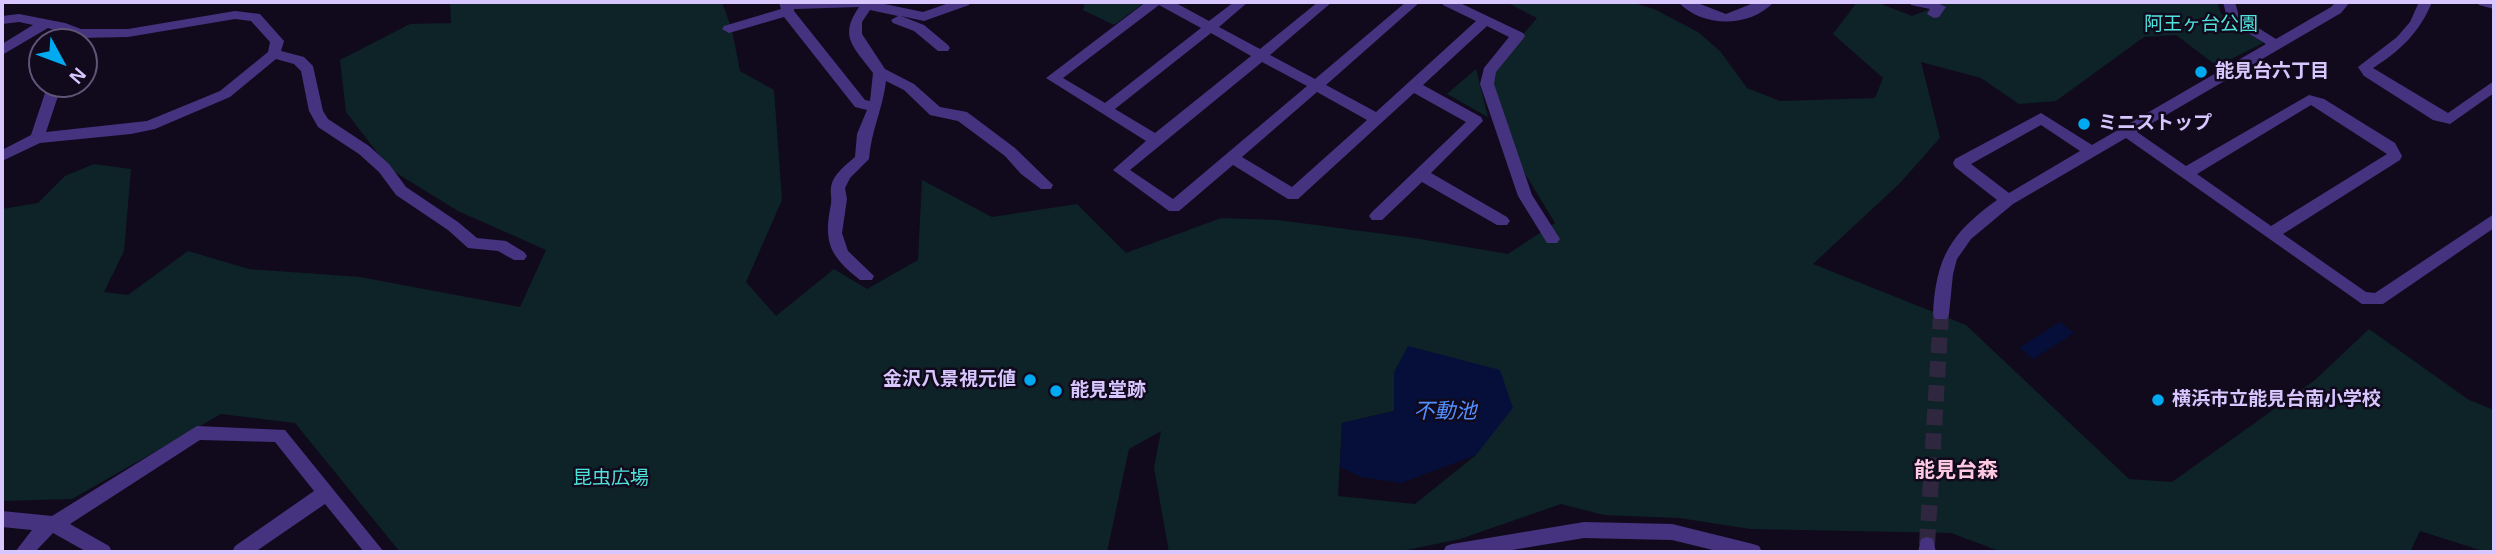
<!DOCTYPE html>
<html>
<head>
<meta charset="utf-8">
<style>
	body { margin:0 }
	#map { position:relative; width:2496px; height:554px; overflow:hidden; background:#110a1d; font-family:Arial,sans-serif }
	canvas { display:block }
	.frame { position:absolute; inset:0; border:4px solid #d8c6ff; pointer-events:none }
	.north { position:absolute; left:28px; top:28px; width:70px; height:70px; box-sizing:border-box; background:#110a1d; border:2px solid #615577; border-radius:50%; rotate:131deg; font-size:19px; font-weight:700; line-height:28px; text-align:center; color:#d8c6ff }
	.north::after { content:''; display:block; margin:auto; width:24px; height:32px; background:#00aaf1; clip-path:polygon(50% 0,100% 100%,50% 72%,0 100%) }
</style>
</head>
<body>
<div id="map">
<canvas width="2496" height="554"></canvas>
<div class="frame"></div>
<div class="north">N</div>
</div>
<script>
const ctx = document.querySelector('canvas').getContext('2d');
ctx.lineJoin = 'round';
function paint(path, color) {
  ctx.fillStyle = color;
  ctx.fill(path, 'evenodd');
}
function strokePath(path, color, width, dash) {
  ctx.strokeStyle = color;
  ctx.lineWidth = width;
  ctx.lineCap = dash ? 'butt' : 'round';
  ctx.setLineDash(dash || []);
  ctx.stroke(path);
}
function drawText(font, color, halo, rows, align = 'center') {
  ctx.font = font + ' Arial,"Noto Sans JP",sans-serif';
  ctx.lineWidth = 5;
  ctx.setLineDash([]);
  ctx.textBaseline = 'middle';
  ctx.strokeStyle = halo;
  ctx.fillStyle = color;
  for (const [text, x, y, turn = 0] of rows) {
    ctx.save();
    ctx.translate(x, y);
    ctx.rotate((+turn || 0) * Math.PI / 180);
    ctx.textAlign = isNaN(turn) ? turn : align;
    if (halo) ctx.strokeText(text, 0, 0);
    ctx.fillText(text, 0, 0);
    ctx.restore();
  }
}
const green = new Path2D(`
	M450,2H722L732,30L740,71L774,90L782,200L746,282L776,316L834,269L867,289L918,260L922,180L992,217L1077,204L1126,253L1221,218L1278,220L1414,238L1508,254L1555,223L1493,121L1490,73L1537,18L1506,2H1631L1654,9L1698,32L1720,51L1747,88L1780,101L1875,98L1883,78L1833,34L1857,2H1876L1912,16L1938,6L1939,2H2217L2221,14L2263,43L2217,66L2176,35L2144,37L2056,101L2019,104L1981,78L1921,62L1940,138L1899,184L1813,264L1966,325L2129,479L2172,482L2315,380L2369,329L2469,400L2494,410V552H2486L2420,531L2410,552H2002L1951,533L1750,529L1679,518L1604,515L1561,504L1460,539L1397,552H1169L1154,468L1161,431L1129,449L1107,552H400L295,423L221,414L72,499L2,501V209L38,203L65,176L94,164L131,169L124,251L104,292L128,295L188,251L249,269L360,277L520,307L546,250L458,211L390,169L346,112L340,60L410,24L451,23ZM1394,372L1476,455L1415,504L1338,496L1342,423L1394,411Z
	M1085,2H1145L1114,25L1083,10Z
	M1476,69L1488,117L1447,94Z`);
const water = new Path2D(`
	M2060,322L2074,333L2033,359L2019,348Z
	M1408,346L1500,370L1513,408L1476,455L1401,483L1361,477L1340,467L1342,423L1394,411V372Z`);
const minorTunnel = new Path2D(`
	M1927,545L1941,314`);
const minor = new Path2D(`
	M779,2H875L923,12L952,2H970L969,5L924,21L901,16L924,25L948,45L950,48L948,51H938L914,31L893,23L891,20L898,16L870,10L862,22V34L885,69L914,84L940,107L967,112L1015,148L1053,185L1051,189H1041L1021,174L1005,156L958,121L930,115L904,90L886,81C883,108 871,131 869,159L850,178L845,188L847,199L842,233L848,251L874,276L872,280H860C830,256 823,243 831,204C832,198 830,192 831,187C833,174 846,165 855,157L857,134L867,110L855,107L784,17L729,33L722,29L724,26L781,9ZM859,7C838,37 854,47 873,73L870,101L865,100L794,11V9Z
	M1146,2H1174L1209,21L1234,2H1248L1219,27L1260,49L1318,2H1332L1270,55L1315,79L1406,2H1420L1326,85L1376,112L1476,21L1443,5L1442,2H1458L1523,33L1525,36L1523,39L1496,72L1494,84L1532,195L1560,239L1557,243H1547L1518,196L1480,84L1484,68L1509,37L1487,26L1423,85L1481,117L1483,121L1431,173L1507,217L1510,221L1507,225H1497L1422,182L1382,220H1372L1369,216L1372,212L1466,122L1414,93L1298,199H1288L1233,165L1179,211H1169L1113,170L1146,141L1046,78ZM1159,5L1201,28L1105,103L1063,78ZM1211,33L1251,56L1155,133L1115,109ZM1262,62L1307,86L1173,199L1130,170ZM1317,92L1367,120L1292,187L1242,157Z
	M1678,2H1695L1726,14L1756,2H1774C1749,28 1703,28 1678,2Z
	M1910,2H1935L1946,7L1939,17L1934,18L1927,14L1930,9L1911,5Z
	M2223,2H2235L2239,16L2276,39L2331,7L2336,2H2350L2341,13L2137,132L2186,166L2309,95L2324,99L2395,143L2402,156L2400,160L2283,234L2366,292L2375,293L2494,214V228L2383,304H2362L2126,138L2013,204L1971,239L1957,259L1953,274L1949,314L1947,319H1935L1933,314C1936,257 1951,233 1997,200L1955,167L1953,163L1955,159L2041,113L2092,145L2266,44L2228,21ZM2311,105L2387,154L2271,226L2197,174ZM2041,125L2080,151L2009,193L1971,164Z
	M2419,2H2432C2420,32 2400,51 2373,68L2448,113L2494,81V93L2450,124L2433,120L2364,76L2358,67L2397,37L2410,22Z
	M2477,2H2494V9L2479,5Z
	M235,11L260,14L284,41L281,51L304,57L313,66L323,111L328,119L369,146L389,164L406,187L458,222L477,238L506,241L524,252L527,256L524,260H514L498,251L468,248L448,230L396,195L379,172L359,154L318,127L309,111L301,71L294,64L276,59L230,97L155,129L131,134L40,143L2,161V150L31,135L48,84H62L46,132L147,121L220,91L268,52L270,42L251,21L235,19L128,37L79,38L48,28L2,55V44L33,25L19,22L2,24V16L19,14L65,23L81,29H128Z
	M197,426L285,430L384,552H364L325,504L255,552H232L235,546L314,491L275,442L200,440L70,524L109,546L112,552H87L53,533L35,552H15L32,530L2,527V511L52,516Z
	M1584,522L1672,524L1753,544L1759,546L1762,552H1721L1672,540L1584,538L1500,552H1443L1446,546L1452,544Z
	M1927,537L1933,539L1936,552H1918L1921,539Z`);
const markers = [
	[2201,72,7,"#00aaf1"],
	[2084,124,7,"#00aaf1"],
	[1030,380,7,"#00aaf1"],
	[1056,391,7,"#00aaf1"],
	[2158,400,7,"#00aaf1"]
];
const parkNames = [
	["阿王ヶ台公園",2201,25],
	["昆虫広場",611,479]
];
const poiNames = [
	["能見台六丁目",2215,72],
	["ミニストップ",2098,124],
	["金沢八景視元値",1016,380,"right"],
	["能見堂跡",1070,391],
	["横浜市立能見台南小学校",2172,400]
];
const waterNames = [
	["不動池",1445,412]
];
const neighbourhoodNames = [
	["能見台森",1956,471]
];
paint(green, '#0d2327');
paint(water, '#060f3a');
strokePath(minorTunnel, '#2f263f', 16, [16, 8]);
paint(minor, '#45337f');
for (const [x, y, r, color] of markers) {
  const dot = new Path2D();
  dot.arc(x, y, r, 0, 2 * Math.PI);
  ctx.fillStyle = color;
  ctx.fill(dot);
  strokePath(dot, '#110a1d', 2.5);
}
drawText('19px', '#4ee4dc', '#110a1d', parkNames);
drawText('bold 19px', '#d8c6ff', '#110a1d', poiNames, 'left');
drawText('italic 21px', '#548fff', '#110a1d', waterNames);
drawText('bold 21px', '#ffc8e1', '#110a1d', neighbourhoodNames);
</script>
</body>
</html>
